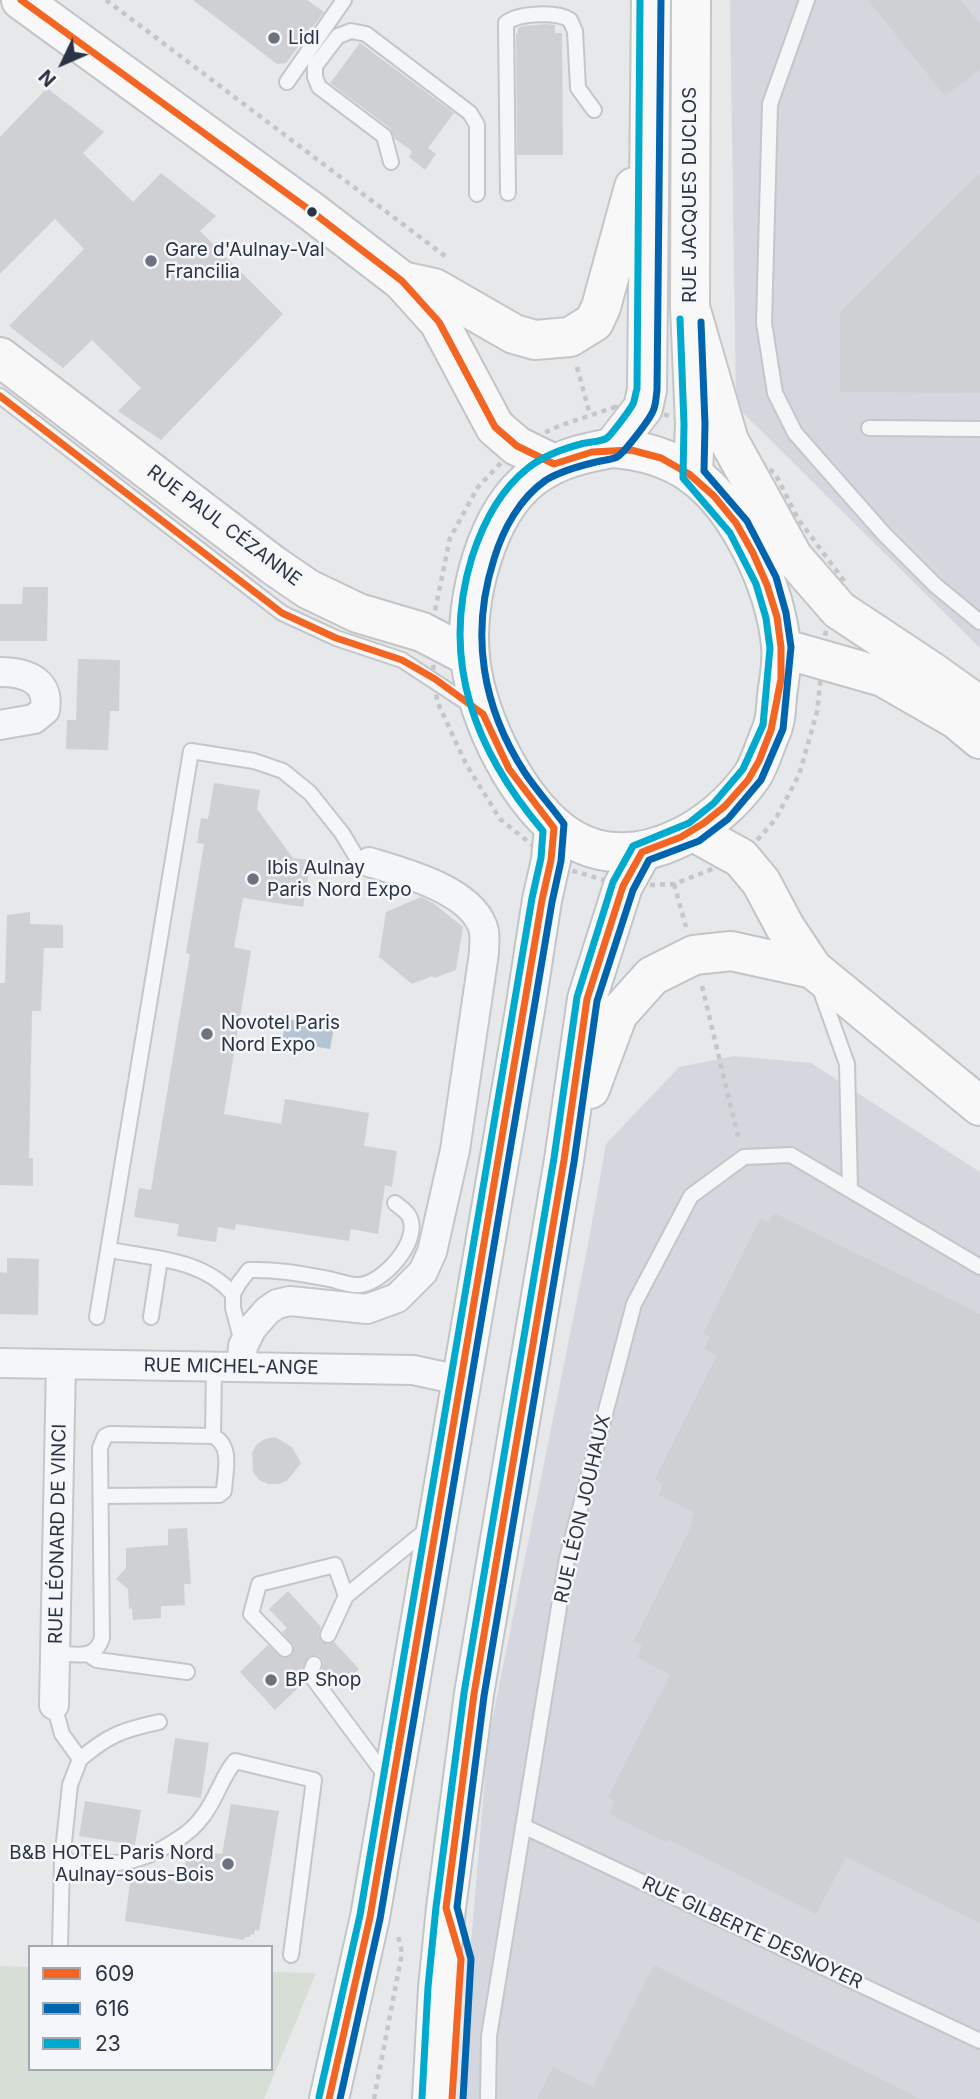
<!DOCTYPE html>
<html>
<head>
<meta charset="utf-8">
<style>
	body { margin:0 }
	#map { position:relative; width:980px; height:2099px; overflow:hidden; background:#e6e8ea; font-family:Inter,sans-serif }
	canvas { display:block }
	.legend { position:absolute; left:28px; top:1945px; width:245px; height:126px; box-sizing:border-box; background:#f4f6f9; border:2px solid #a4a8b1; margin:0; padding:9px 12px; list-style:none; font-size:21px; color:#2b3445 }
	.legend li { display:flex; align-items:center; gap:14px; height:35px }
	.legend b { width:35px; border:2px solid #a4a8b1 }
	.north { position:absolute; left:28px; top:28px; width:70px; height:70px; -webkit-text-stroke:5px #f4f6f9; paint-order:stroke; rotate:226deg; font-size:19px; font-weight:700; line-height:28px; text-align:center; color:#2b3445 }
	.north::after { content:''; display:block; margin:auto; width:24px; height:32px; background:#2b3445; clip-path:polygon(50% 0,100% 100%,50% 72%,0 100%) }
</style>
</head>
<body>
<div id="map">
<canvas width="980" height="2099"></canvas>
<ul class="legend">
<li><b style="height:9px;background:#f26522"></b>609</li>
<li><b style="height:9px;background:#0065ae"></b>616</li>
<li><b style="height:9px;background:#00a9ce"></b>23</li>
</ul>
<div class="north">N</div>
</div>
<script>
const ctx = document.querySelector('canvas').getContext('2d');
ctx.lineJoin = 'round';
function paint(path, color) {
  ctx.fillStyle = color;
  ctx.fill(path, 'evenodd');
}
function strokePath(path, color, width, dash) {
  ctx.strokeStyle = color;
  ctx.lineWidth = width;
  ctx.lineCap = dash ? 'butt' : 'round';
  ctx.setLineDash(dash || []);
  ctx.stroke(path);
}
function drawText(font, color, halo, rows, align = 'center') {
  ctx.font = font + ' Inter,sans-serif';
  ctx.lineWidth = 5;
  ctx.setLineDash([]);
  ctx.textBaseline = 'middle';
  ctx.strokeStyle = halo;
  ctx.fillStyle = color;
  for (const [text, x, y, turn = 0] of rows) {
    ctx.save();
    ctx.translate(x, y);
    ctx.rotate((+turn || 0) * Math.PI / 180);
    ctx.textAlign = isNaN(turn) ? turn : align;
    if (halo) ctx.strokeText(text, 0, 0);
    ctx.fillText(text, 0, 0);
    ctx.restore();
  }
}
const built = new Path2D(`
	M730,0H980V648L736,406Z
	M734,1056L811,1063L980,1172V2099H467L463,2039L488,1741L588,1245L606,1144L679,1067Z`);
const green = new Path2D(`
	M0,1966L30,1967V2069H271V1972L316,1973L264,2099H0Z`);
const water = new Path2D(`
	M286,1019L334,1027L330,1049L282,1041Z`);
const building = new Path2D(`
	M193,0H307L324,12L286,63L277,64Z
	M868,0H960L980,24V69L945,96Z
	M547,24L555,25V33H562L563,155H517L516,33H518V28L522,26Z
	M360,43L454,113L428,148L436,154L425,170L409,157L412,151L394,138L390,128L330,83Z
	M47,88L104,132L83,153L133,202L161,173L216,216L200,231L283,314L161,440L118,411L141,388L92,340L63,368L9,326L84,249L55,219L0,274V137Z
	M980,173V393L840,392V312Z
	M23,587H48L47,641H0V604H22Z
	M78,659L120,660L119,711H110L108,750L66,749L67,720H76Z
	M214,783L260,790L257,809L293,858L311,860L303,907L243,898L234,947L251,951L224,1114L281,1124L285,1099L369,1113L364,1146L397,1151L392,1187L385,1185L378,1234L351,1229L349,1241L236,1224L235,1230L218,1227L216,1242L177,1236L179,1224L134,1217L139,1188L151,1190L190,954L186,953L204,844L197,843L201,818L208,819Z
	M421,897L433,903L463,927L456,970L434,978L432,976L412,984L379,957L386,912Z
	M30,912V924L63,925V948H44L41,1011H32L29,1158H33V1186L0,1185V983H5L7,915Z
	M774,1213L980,1314V1923L846,1857L816,1914L668,1839L666,1842L609,1814L615,1801L608,1798L670,1675L637,1657L642,1645L634,1641L689,1531L694,1512L659,1495L663,1484L655,1479L717,1355L704,1349L710,1337L703,1334L760,1218L769,1222Z
	M7,1258L39,1259L38,1315L0,1314V1272L7,1273Z
	M275,1437L292,1447L301,1463L287,1481L278,1484H268L259,1480L253,1472L252,1453L256,1445L265,1439Z
	M187,1528L191,1584H184L185,1605L161,1606V1618L133,1620L132,1608L129,1609L128,1589L116,1579L126,1568V1548L168,1545V1529Z
	M288,1591L321,1627L318,1635L321,1641L328,1645L334,1642L359,1669L337,1689L321,1672L324,1663L321,1658L317,1655L309,1656L301,1671L304,1682L275,1710L240,1672L268,1645L282,1658L292,1655L294,1646L282,1632L287,1628L269,1609Z
	M175,1738L209,1743L201,1798L167,1793Z
	M85,1801L141,1810L135,1845L79,1836Z
	M231,1804L279,1811L259,1931L255,1930L254,1935L251,1934L250,1937H245L244,1940L125,1921L131,1874L182,1882L188,1849L222,1854Z
	M654,1965L921,2099H537L553,2067L593,2087Z`);
const path = new Path2D(`
	M106,0L449,259
	M577,367L590,415
	M615,407L643,408L695,424L729,441L775,473L798,519L845,582L839,610L826,629L817,712L799,775L775,820L741,858L674,884L623,886L564,868L551,860L500,819L466,764L437,701L430,635L450,538L478,487L517,446L559,426Z
	M674,884L686,927
	M702,986L739,1141
	M374,2099L402,1953L398,1935`);
const service = new Path2D(`
	M807,0L770,104L764,323L775,393L795,433L884,534L935,585L980,622
	M287,82L344,0
	M391,162L384,136L319,87L315,77V66L338,36L351,31L366,34L470,113L477,125V194
	M508,193L506,23C518,13 557,11 570,20L575,31L578,88L594,110
	M0,396L282,613L336,638L402,660L472,706
	M869,428L980,429
	M819,986L847,1064L850,1189
	M110,1250C153,1258 202,1259 233,1294V1308L242,1342
	M233,1294L239,1283L249,1270C277,1269 302,1274 329,1279C338,1281 351,1286 360,1285C384,1282 420,1242 410,1218C408,1212 401,1208 395,1203
	M97,1317L191,751L254,761L283,771L310,793L342,833L357,858L369,862
	M151,1317L160,1259
	M213,1436L214,1367
	M328,1635L346,1596L429,1528
	M285,1649L251,1614L259,1584L335,1565L346,1596
	M56,1653C75,1654 95,1661 102,1638L100,1448L105,1436L110,1434L213,1436C233,1446 225,1471 224,1491L219,1495L101,1496
	M89,1655L97,1660L187,1672
	M314,1664L310,1674L388,1779
	M54,1705L62,1734L80,1759L70,1785L62,1861L60,1947
	M80,1759C109,1735 122,1730 159,1722
	M523,1826L980,2041
	M62,1861C108,1865 134,1868 175,1841C185,1835 196,1826 203,1816C217,1798 221,1778 235,1761L314,1780L291,1955
	M488,2099L489,2036L567,1558L634,1304L691,1196L744,1157L791,1155L980,1267`);
const minor = new Path2D(`
	M0,672C25,672 50,680 45,710L34,719L0,725
	M0,1363L413,1370L460,1380
	M241,1367L243,1346L252,1328L267,1311L277,1304L290,1301L367,1309L397,1298L423,1272L432,1252L455,1150L484,953C484,944 486,933 482,925C468,889 402,872 369,862
	M54,1705L61,1364`);
const secondary = new Path2D(`
	M691,0L690,307L695,424L693,475
	M402,281L434,288L514,334L535,340L570,337L594,322L601,307L634,187
	M690,307L729,441L793,557L839,610L931,671L980,706
	M612,448L643,408L647,390L651,0`);
const primary = new Path2D(`
	M21,0L311,211L402,281L439,322L495,427L517,446L554,464
	M0,357L273,565L308,589L358,613L422,632L470,657
	M612,448C640,450 668,457 692,474C740,509 775,587 781,645C783,661 779,679 777,696C776,708 776,722 770,734C764,748 760,764 752,776C733,803 705,827 675,840C643,855 604,858 572,839C520,809 475,716 470,657C464,601 486,512 533,477C557,459 584,453 612,448Z
	M781,648L883,677L956,719L980,739
	M694,832L741,858L761,882L785,927L813,969L980,1106
	M590,1089L618,1014L652,976L694,955L731,951L813,969
	M329,2099L370,1917L526,1004L542,900L551,860L554,828
	M432,2099L438,1988L446,1908L474,1694L564,1160L587,999L623,886L642,852`);
const bus1 = new Path2D(`
	M21,0L311,211L402,281L439,322L495,427L517,446L554,464L592,452L631,450L661,458L689,474L714,496L736,523L753,553L767,585L777,617L781,647V679L771,730L759,761L748,780L725,806L704,823L681,837L642,852L623,886L587,999L564,1160L474,1694L446,1908L461,1959L452,2099
	M0,396L282,613L336,638L402,660L435,679L483,714L509,769L554,828L551,860L542,900L370,1917L329,2099`);
const bus2 = new Path2D(`
	M340,2099L380,1919L552,902L561,861L564,824C551,806 537,791 525,773C482,707 470,634 494,559C503,529 520,498 546,480C561,471 579,466 596,462C602,460 611,460 617,457C624,453 650,419 653,411C656,405 656,397 657,390L661,0
	M463,2099L471,1959L457,1907L484,1696L574,1162L597,1001L633,890L649,860L699,841L728,819L761,780L783,729L791,647L786,613L776,577L747,521L704,471L705,424L701,322`);
const bus3 = new Path2D(`
	M319,2097L360,1915L532,898L541,858L543,831C475,751 440,661 472,557C483,523 500,490 528,468C543,456 562,449 581,444C588,442 601,442 607,438C612,434 629,411 633,404C635,400 635,394 637,389L640,0
	M422,2098L428,1987L436,1907L464,1693L554,1158L577,997L613,882L633,846L689,823L714,803L743,769L763,725L770,648L766,618L756,584L730,533L683,478L684,424L680,319`);
const markers = [
	[274,38,7,"#6c737f"],
	[312,212,6,"#2b3445"],
	[151,261,7,"#6c737f"],
	[253,879,7,"#6c737f"],
	[207,1034,7,"#6c737f"],
	[271,1680,7,"#6c737f"],
	[228,1864,7,"#6c737f"]
];
const poiNames = [
	["Lidl",288,38],
	["Gare d'Aulnay-Val",165,250],
	["Francilia",165,272],
	["Ibis Aulnay",267,868],
	["Paris Nord Expo",267,890],
	["Novotel Paris",221,1023],
	["Nord Expo",221,1045],
	["BP Shop",285,1680],
	["B&B HOTEL Paris Nord",214,1853,"right"],
	["Aulnay-sous-Bois",214,1875,"right"]
];
const streetNames = [
	["RUE JACQUES DUCLOS",690,195,-90],
	["RUE PAUL CÉZANNE",224,526,37],
	["RUE MICHEL-ANGE",231,1367,1],
	["RUE LÉON JOUHAUX",583,1509,-77],
	["RUE LÉONARD DE VINCI",58,1534,-89],
	["RUE GILBERTE DESNOYER",752,1933,25]
];
paint(built, '#d4d7dd');
paint(green, '#d6ded6');
paint(water, '#b4c4d5');
paint(building, '#ced0d3');
strokePath(service, '#c4c6c8', 18);
strokePath(minor, '#c4c6c8', 32);
strokePath(secondary, '#c4c6c8', 42);
strokePath(primary, '#c2c5c8', 42);
strokePath(path, '#c5c6ca', 4.5, [5, 5]);
strokePath(service, '#f5f6f7', 14);
strokePath(minor, '#f5f6f7', 28);
strokePath(secondary, '#f8f8f8', 38);
strokePath(primary, '#f8f8f8', 38);
strokePath(bus1, '#f26522', 7);
strokePath(bus2, '#0065ae', 7);
strokePath(bus3, '#00a9ce', 7);
for (const [x, y, r, color] of markers) {
  const dot = new Path2D();
  dot.arc(x, y, r, 0, 2 * Math.PI);
  ctx.fillStyle = color;
  ctx.fill(dot);
  strokePath(dot, '#f4f6f9', 2.5);
}
drawText('19px', '#2b3445', '#f4f6f9', poiNames, 'left');
drawText('19px', '#2b3445', '#f4f6f9', streetNames);
</script>
</body>
</html>
